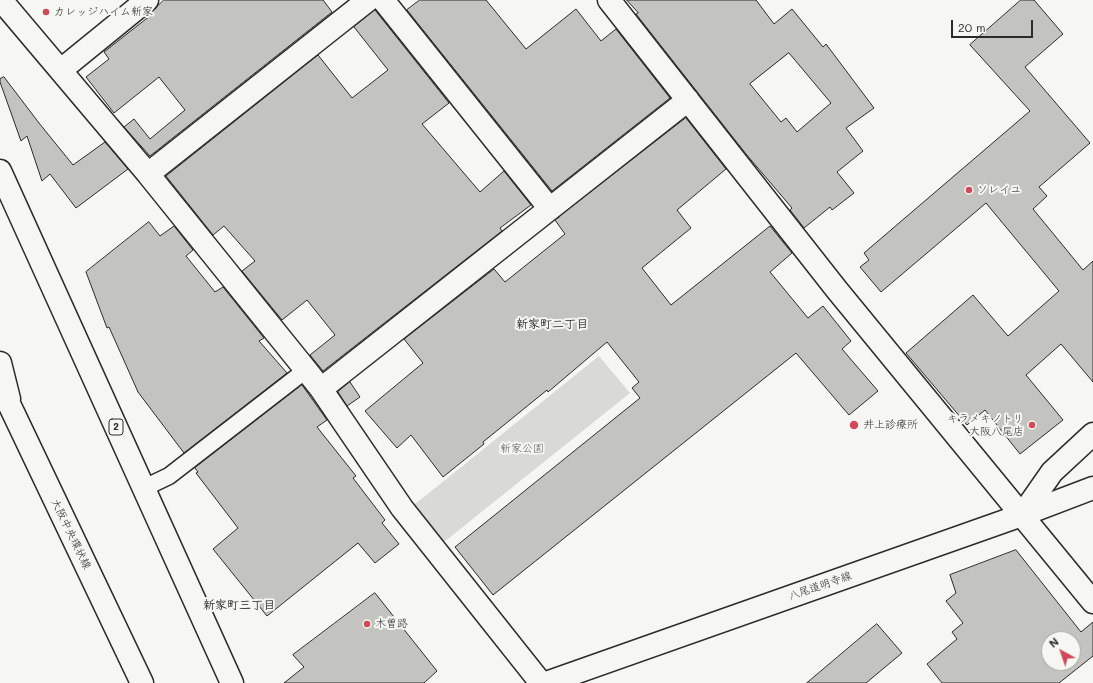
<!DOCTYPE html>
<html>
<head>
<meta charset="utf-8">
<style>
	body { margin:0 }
	#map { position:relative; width:1093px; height:683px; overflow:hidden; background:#f6f6f2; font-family:Mali,sans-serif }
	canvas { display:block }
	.north { position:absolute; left:1041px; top:631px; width:40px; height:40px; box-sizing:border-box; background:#f6f6f2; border:1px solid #a5a5a2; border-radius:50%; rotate:320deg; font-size:11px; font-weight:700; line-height:16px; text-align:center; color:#2b2b2b }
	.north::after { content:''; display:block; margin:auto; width:14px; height:18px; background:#d1495b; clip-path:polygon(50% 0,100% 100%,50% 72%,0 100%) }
	.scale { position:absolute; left:951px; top:20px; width:82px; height:18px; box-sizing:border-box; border:2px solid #2b2b2b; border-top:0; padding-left:5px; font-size:12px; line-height:14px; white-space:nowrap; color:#2b2b2b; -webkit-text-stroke:3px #f6f6f2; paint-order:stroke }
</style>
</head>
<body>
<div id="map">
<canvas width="1093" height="683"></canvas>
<div class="north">N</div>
<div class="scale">20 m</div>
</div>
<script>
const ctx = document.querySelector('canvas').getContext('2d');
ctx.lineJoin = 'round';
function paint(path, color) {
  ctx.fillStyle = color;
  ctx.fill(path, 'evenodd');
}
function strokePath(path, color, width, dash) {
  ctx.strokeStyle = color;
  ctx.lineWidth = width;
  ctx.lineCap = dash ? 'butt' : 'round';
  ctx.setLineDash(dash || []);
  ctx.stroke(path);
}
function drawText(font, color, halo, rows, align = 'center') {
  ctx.font = font + ' Mali,"Klee One",sans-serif';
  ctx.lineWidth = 4;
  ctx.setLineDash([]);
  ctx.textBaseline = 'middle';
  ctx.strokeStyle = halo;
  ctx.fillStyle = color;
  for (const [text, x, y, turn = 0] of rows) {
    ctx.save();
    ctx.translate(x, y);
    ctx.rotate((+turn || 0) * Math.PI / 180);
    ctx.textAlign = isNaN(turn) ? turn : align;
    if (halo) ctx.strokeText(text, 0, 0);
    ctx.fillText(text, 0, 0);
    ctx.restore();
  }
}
const green = new Path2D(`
	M599,356L630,393L444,542L414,505Z`);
const building = new Path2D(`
	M164,0H323L332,12L150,156L124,127L134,119L150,139L185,110L159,77L114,113L86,77L109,59L104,52L151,15L150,14Z
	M420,0H486L526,49L576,9L601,41L616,29L670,98L552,191L407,10Z
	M627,0H756L774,24L792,9L823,47L826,44L874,108L846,128L863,151L837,172L854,193L832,210L830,207L804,228L790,210L792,208L746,154L636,14L638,13ZM789,53L831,103L797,132L786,118L781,122L750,84Z
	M1021,0H1034L1063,34L1025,67L1090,143L1039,187L1047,196L1033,209L1083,270L1093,261V382L1061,344L1026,375L1063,420L1020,454L985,410L967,425L906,353L973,295L1008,336L1059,291L986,203L881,292L860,267L869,260L864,253L1030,111L970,45Z
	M375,10L449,103L422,124L480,192L504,171L531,205L500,228L502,231L323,371L310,355L335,335L307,300L282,320L242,271L255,261L224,226L213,235L166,176L318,55L352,98L388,70L354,27Z
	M4,77L39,123L73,165L105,142L128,169L76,208L50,174L42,181L27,136L21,141L0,82V79Z
	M686,118L726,169L677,210L691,228L642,268L671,305L770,226L792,253L770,272L808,318L823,306L851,341L842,349L878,391L849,415L796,353L493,595L455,547L640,398L632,388L639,382L607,342L548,392L547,390L483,442L484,444L443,477L411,435L397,448L365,411L423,363L404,339L494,269L505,282L565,234L555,220Z
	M149,222L160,236L174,226L193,250L186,256L215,292L223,287L264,338L259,341L287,373L184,453L138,392L109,327L107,328L86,272Z
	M350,382L360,397L347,406L338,392Z
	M302,385L327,420L317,427L356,476L353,478L385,520L382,523L399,544L375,563L358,543L267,616L213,549L238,528L196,473L198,472L195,468Z
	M1016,550L1081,632L1093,622V656L1059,683H942L927,664L957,639L952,632L963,623L946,601L956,593L950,575ZM1049,639H1073V663H1049Z
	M375,593L437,671L424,683H284L304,667L293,655Z
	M877,624L902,653L866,683H807Z`);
const service = new Path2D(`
	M144,488L169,476L306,370`);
const minor = new Path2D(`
	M1,0L148,174L306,370L321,389L402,508L541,683
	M383,0L550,209
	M609,0L837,290L1093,602
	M61,70L147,0
	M148,174L368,0
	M321,389L688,100
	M1022,515L1052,472L1093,434`);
const secondary = new Path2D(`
	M546,683L1022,515L1093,488`);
const primary = new Path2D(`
	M0,171L232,683
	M0,363L9,399
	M0,385L142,683`);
const markers = [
	[46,12,4,"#d1495b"],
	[969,190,4,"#d1495b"],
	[854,425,5,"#d1495b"],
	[1032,425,4,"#d1495b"],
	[367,624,4,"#d1495b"]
];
const shields = [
	[116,427,14]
];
const shieldNames = [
	["2",116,427]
];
const poiNames = [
	["カレッジハイム新家",54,12],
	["ソレイユ",977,190],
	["キラメキノトリ",1024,419,"right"],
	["大阪八尾店",1024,432,"right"],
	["井上診療所",863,425],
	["木曽路",375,624]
];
const parkNames = [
	["新家公園",522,449]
];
const streetNames = [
	["大阪中央環状線",71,534,64],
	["八尾道明寺線",820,586,-19]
];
const neighbourhoodNames = [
	["新家町二丁目",552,324],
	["新家町三丁目",239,605]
];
paint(green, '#d9d9d5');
paint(building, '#c3c3c0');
strokePath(building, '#2b2b2b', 1);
strokePath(service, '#2b2b2b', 19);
strokePath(minor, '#2b2b2b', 25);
strokePath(secondary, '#2b2b2b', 25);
strokePath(primary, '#2b2b2b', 25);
strokePath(service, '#f6f6f2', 16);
strokePath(minor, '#f6f6f2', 22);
strokePath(secondary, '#f6f6f2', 22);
strokePath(primary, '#f6f6f2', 22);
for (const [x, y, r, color] of markers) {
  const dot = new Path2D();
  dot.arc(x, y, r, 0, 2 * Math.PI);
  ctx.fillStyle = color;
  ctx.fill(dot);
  strokePath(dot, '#f6f6f2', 1.5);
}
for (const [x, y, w] of shields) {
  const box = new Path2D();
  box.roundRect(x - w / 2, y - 8, w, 16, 3);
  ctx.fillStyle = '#f6f6f2';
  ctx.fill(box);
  strokePath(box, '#2b2b2b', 1);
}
drawText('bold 10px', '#2b2b2b', null, shieldNames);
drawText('11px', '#2b2b2b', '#f6f6f2', poiNames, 'left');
drawText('11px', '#565656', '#f6f6f2', parkNames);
drawText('11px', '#2b2b2b', '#f6f6f2', streetNames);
drawText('bold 12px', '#2b2b2b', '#f6f6f2', neighbourhoodNames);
</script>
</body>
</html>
